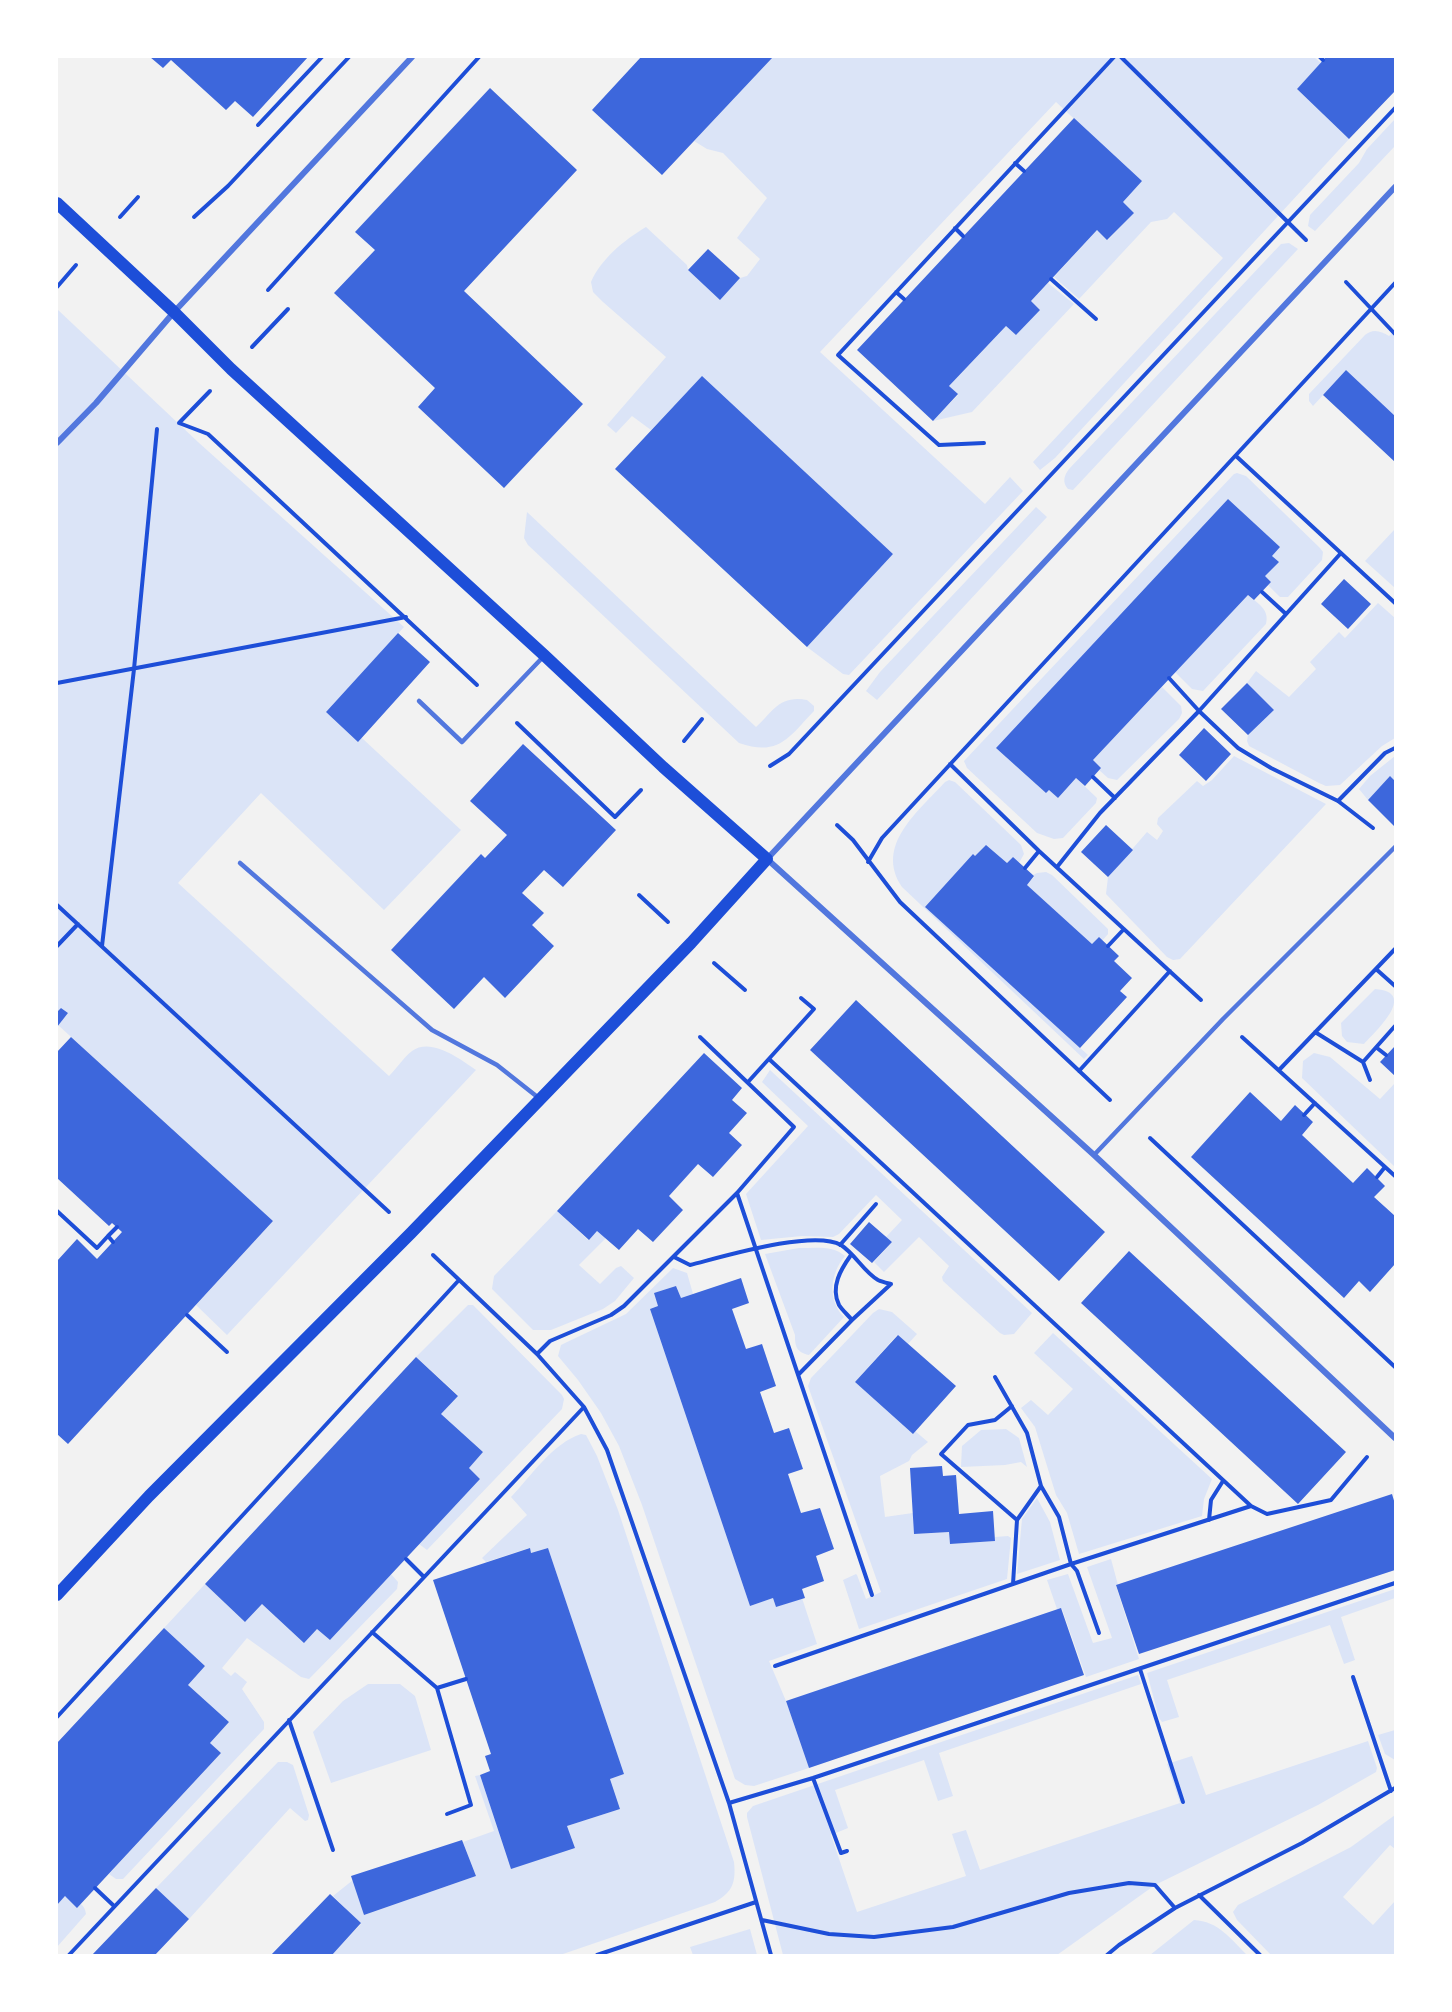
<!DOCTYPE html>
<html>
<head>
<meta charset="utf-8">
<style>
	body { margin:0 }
	#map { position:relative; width:1452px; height:2012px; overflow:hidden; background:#f2f2f2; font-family:Signika,sans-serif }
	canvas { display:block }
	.frame { position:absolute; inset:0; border:58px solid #fff; pointer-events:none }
</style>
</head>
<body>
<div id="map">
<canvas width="1452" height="2012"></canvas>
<div class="frame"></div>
</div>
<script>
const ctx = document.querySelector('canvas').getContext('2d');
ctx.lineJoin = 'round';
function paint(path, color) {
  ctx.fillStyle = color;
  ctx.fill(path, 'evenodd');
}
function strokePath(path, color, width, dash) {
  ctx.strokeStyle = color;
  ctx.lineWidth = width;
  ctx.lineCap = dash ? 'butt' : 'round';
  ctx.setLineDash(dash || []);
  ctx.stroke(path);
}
const green = new Path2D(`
	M773,57H1314L1321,63L1297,89L1349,139L1055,458L1040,470L1033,462L1223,258L1174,212L1167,219L1151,222L1079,299L1054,277L1097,230L1108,240L1133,213L1123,202L1141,181L1056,102L820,352L985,504L1010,477L1023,491L849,675L843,674L807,647L893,554L702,377L651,430L632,416L616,433L607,425L666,357L603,302L593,292L591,282C601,259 624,240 646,227L687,265L688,270L720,299L740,278L747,276L760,259L737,238L767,198L723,153L707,149L694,141Z
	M1395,119V146L1315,231L1308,226L1310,215L1359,163L1367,149Z
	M1289,243L1298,249L1073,490L1068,489C1062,482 1064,476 1069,469L1281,244Z
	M1048,283L1074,304L972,412L933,421L958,395L949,386L1006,326L1016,335L1039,310L1031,301Z
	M57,309L198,442L404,627L326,712L363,739L461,830L384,910L261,793L178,883L389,1076C397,1068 403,1058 412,1051C431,1037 460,1059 476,1070L227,1335L196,1305L273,1221L58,1025L68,1013L61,1008L57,1012Z
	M1395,330V416L1346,370L1313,406L1309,401V394L1365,335C1373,328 1381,331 1389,336Z
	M1237,473L1246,476L1320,548L1323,552L1322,560L1288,597H1280L1268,585L1271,582L1265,576L1278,562L1272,556L1279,547L1228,499L997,747L1046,793L1049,790L1058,798L1076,778L1097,798L1096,803L1063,838L1054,839L1037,833L967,768L964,761L1234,474Z
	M1036,507L1047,517L877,700L866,691L880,672Z
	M527,512L756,727C773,712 779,695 807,700L814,706V711C789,737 779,757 739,743L528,545L524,538Z
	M1395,529V588L1365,561Z
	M1248,595C1257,603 1270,609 1266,624L1203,691L1192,689L1175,672Z
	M1378,603L1395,618V738L1382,746L1340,785L1326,786L1319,783L1249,746L1247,741L1248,735L1274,710L1247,683L1256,671L1289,697L1316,669L1310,662L1339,632L1345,638Z
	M1162,687L1181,706L1182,713L1179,719L1117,780L1108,778L1099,770L1101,768L1093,760Z
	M1234,756L1326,804L1180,959L1173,960L1167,957L1106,894L1108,877L1147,832L1157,840L1163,831L1157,824L1158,818L1197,781L1203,786L1212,780Z
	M1395,756V781L1390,777L1368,800L1359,789L1370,776Z
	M949,780L955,782L1021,845L1024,854L1019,863L1013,857L1007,863L925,907L1088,1055L1084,1059L902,887C874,845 919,811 945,782Z
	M1046,872L1052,875L1108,929V934L1102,941L1092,944L1027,885L1034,877L1033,875L1037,873Z
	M1375,989C1419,992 1375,1032 1364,1044L1347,1042L1342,1036L1341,1023Z
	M1314,1053L1330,1057L1380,1099L1395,1083V1167L1302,1078L1303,1061Z
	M770,1070L1032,1313L1014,1334L1004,1335L1000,1333L943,1281L942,1277L949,1266L919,1237L884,1272L874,1262L892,1242L886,1237L902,1220L876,1195L839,1234L833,1237L802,1236L761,1240L746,1194L808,1126L762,1082Z
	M557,1211L588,1240L597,1231L606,1238L579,1265L600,1284L616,1268L621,1266L634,1278L615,1301L603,1309L551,1330H533L492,1289L494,1276Z
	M799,1248C815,1248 833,1245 845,1256C830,1274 827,1300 844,1317L809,1355C796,1352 795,1346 795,1335L765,1254Z
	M673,1268L687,1273L693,1294L681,1298L676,1286L655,1293L658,1306L650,1309L750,1606L773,1598L776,1607L802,1598L817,1644L769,1661L786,1701L809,1768L754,1786L745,1785L735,1779L642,1505L619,1446L601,1413L578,1380L558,1356L561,1345L565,1343L626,1314Z
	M468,1305H473L562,1395L564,1399L562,1409L427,1550L419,1544L480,1479L469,1468L483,1452L441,1414L458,1395L416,1357Z
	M879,1309L892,1312L917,1334L908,1344L897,1335L855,1382L913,1433L915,1431L928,1442L912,1455L909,1461L880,1476L885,1517L913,1513L914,1534L949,1532L950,1544L995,1541V1537L1008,1536L1011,1538L1007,1579L859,1629L843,1580L856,1574L857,1575L866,1599L881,1592L808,1386L811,1378L873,1313Z
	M1053,1333L1212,1479L1204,1499L1202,1516L1079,1554L1067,1513L1056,1495L1035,1427L1021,1408L1031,1400L1048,1415L1073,1389L1034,1353Z
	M1006,1429L1019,1438L1027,1467L1021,1462L1005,1465L961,1467L962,1446L981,1430Z
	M581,1434L586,1435L597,1456L618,1510L734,1862C736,1882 733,1892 715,1902L560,1955H332L361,1924L333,1896L353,1880L364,1915L476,1876L463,1842L494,1831L475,1776L480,1775L508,1860L575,1848L567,1826L620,1809L610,1779L624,1774L548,1548L531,1553L529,1548L486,1562L482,1558L527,1515L511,1497C531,1476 553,1443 581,1434Z
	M1037,1498L1050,1522L1060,1560L1017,1574L1022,1519Z
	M1111,1559L1118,1585L1116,1586L1139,1659L1086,1677L1062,1609H1057L1047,1580L1068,1574L1093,1643L1112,1638L1087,1567Z
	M391,1574L398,1582L397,1589L309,1679L301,1677L247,1638L222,1668L231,1676L235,1672L247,1682L242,1689L264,1722V1729L123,1879H116L109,1874L221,1753L210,1743L229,1722L188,1685L205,1666L164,1628L205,1584L245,1622L262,1604L317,1629L330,1640Z
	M1395,1589V1598L1341,1617L1355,1660L1344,1664L1330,1625L1167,1680L1179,1717L1162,1722L1159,1718L1147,1673Z
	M1138,1675L1141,1684L939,1753L953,1796L938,1801L924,1760L835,1790L848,1828L831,1835L857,1912L966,1876L952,1834L966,1830L980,1870L1180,1803L1167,1764L1192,1756L1206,1795L1368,1741L1377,1768L1376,1772L1318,1805L1155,1885L1057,1955H783L747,1817V1813L753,1806Z
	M368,1684H400L415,1696L431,1750L331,1783L313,1732L343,1701Z
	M1395,1730V1760L1385,1754L1378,1735Z
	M278,1762H287L293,1765L309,1815L308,1820L305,1821L290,1808L189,1919L156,1888Z
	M1395,1815V1849L1390,1845L1343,1897L1373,1925L1395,1901V1955H1271L1237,1920L1233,1912L1238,1905L1351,1847Z
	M65,1896C75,1900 85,1903 86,1914L57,1947V1905Z
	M1194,1920C1218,1921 1231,1939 1247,1955H1150Z
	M750,1929L757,1955H693L690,1947Z`);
const building = new Path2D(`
	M150,57H308L253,117L235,101L226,110L171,60L163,68Z
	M641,57H773L662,175L592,110Z
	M1326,57H1395V91L1349,139L1297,89Z
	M490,88L577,170L464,291L583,404L504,488L418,407L435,388L334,293L375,250L355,232Z
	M1074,118L1142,181L1123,202L1134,213L1107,240L1097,230L1031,301L1040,310L1016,335L1006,326L949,386L958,394L933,421L857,350Z
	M708,249L740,278L720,300L688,270Z
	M1346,370L1395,416V462L1323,395Z
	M702,376L893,554L807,647L615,469Z
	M1228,499L1280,547L1272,556L1279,562L1265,576L1271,582L1254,600L1248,595L1093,760L1101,768L1085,786L1076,778L1058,798L1049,790L1046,793L996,748Z
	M1344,579L1371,604L1348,629L1321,604Z
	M398,633L430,662L358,742L326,712Z
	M1247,683L1274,710L1248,735L1221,709Z
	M1204,728L1231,754L1206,781L1179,755Z
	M523,744L616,830L563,887L544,870L522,893L544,913L532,925L554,946L505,998L484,977L454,1009L391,950L481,854L485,858L507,835L470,801Z
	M1390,776L1395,781L1394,826L1368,800Z
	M1106,825L1133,850L1108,877L1081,852Z
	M986,845L1007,863L1013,857L1034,876L1027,885L1092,944L1099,937L1119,956L1114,961L1132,978L1120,991L1127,997L1080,1048L925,907L973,854L975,856Z
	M856,1000L1105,1232L1059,1281L810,1050Z
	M61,1008L68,1013L57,1027V1012Z
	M71,1037L273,1221L68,1444L57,1434V1261L77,1239L97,1259L122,1232L112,1223L109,1226L57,1178V1052Z
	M1395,1046V1076L1380,1062Z
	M704,1053L742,1088L732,1100L747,1113L729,1133L742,1145L713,1177L698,1164L669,1196L683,1210L653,1242L638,1229L619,1250L597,1231L589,1240L557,1211Z
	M1250,1092L1281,1121L1295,1105L1313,1122L1302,1135L1353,1183L1367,1168L1385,1186L1374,1197L1395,1216V1264L1370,1292L1359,1281L1344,1298L1191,1157Z
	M869,1222L892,1242L872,1263L850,1244Z
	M1129,1251L1346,1452L1298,1504L1081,1303Z
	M741,1278L749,1303L732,1309L746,1349L762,1344L776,1386L760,1392L774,1433L789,1428L803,1469L788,1474L801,1513L820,1508L834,1549L816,1556L824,1581L802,1589L805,1598L776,1607L773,1598L750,1606L650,1309L658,1306L654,1293L676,1286L681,1298Z
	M898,1335L956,1386L913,1434L855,1382Z
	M416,1357L458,1396L441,1414L483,1452L469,1468L480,1479L330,1640L317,1629L304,1643L262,1604L245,1622L205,1584Z
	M942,1466L943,1476L956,1475L959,1514L993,1511L995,1541L950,1544L949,1532L914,1534L910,1468Z
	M1392,1494L1395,1504V1570L1139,1654L1116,1585Z
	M530,1548L531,1553L548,1548L624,1774L610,1779L620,1809L567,1826L575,1848L511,1869L480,1775L490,1771L485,1756L491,1754L433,1580Z
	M1061,1608L1084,1675L809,1768L786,1701Z
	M164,1628L205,1666L188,1685L229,1722L210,1743L221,1753L77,1908L65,1896L57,1905V1743Z
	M462,1840L476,1876L364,1915L351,1876Z
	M156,1888L189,1919L155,1955H92Z
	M330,1894L361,1923L332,1955H271Z`);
const path = new Path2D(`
	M1121,57L1306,240
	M1320,57L1323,60
	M258,125L322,57
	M1015,163L1024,171
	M120,217L138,197
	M194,217L228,186L349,57
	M955,228L963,236
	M1051,279L1096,319
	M1346,282L1395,334
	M57,287L76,265
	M268,290L479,57
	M896,292L904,299
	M252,347L288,309
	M210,391L179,423L208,434L477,685
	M984,443L939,445L838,355L1114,57
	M1236,456L1395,603
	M1262,592L1286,614
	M1169,678L1199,711L1238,748L1271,768L1338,801L1373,828
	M57,683L406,617
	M517,723L615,817L641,790
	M684,741L702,719
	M950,764L1039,851L1201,1000
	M770,766L789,754L1395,108
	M1093,777L1115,798
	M1338,801L1385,753L1395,748
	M837,825L853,840L900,902L1110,1100
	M868,862L882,838L1395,283
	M1057,867L1100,813L1199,711L1341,553
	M1025,868L1039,851
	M639,895L668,922
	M57,905L389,1212
	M57,946L78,924
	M102,946L134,669L157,429
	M1108,946L1124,929
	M714,963L745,990
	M1376,969L1395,986
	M1315,1032L1363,1062L1395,1026
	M1242,1037L1395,1176
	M1377,1048L1386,1055
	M769,1059L1251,1506L1071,1564L775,1666
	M1363,1062L1370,1080
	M1279,1070L1395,949
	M1079,1071L1170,971
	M748,1082L814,1009L801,998
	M1304,1115L1315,1103
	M1150,1138L1395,1367
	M1377,1177L1385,1167
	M737,1193L872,1595
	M57,1211L97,1248L108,1236L113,1242
	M108,1236L117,1227
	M840,1245L876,1204
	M433,1255L537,1354L584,1407L607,1450L729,1803L771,1955
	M851,1255C841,1269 830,1287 839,1305C842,1310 848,1315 852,1320
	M674,1257L690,1265C722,1257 813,1229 841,1245C855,1254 864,1272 878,1280C882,1282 887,1283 891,1284
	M187,1315L227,1352
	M537,1354L550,1341L611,1315L624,1306L737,1193L794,1127L700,1037
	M798,1375L852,1320L891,1284
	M995,1377L1027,1433L1041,1486L1059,1517L1071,1564L1077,1571L1099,1633
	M1012,1406L995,1420L968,1425L941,1454L1017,1520
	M1251,1506L1267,1514L1331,1500L1367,1457
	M1209,1520L1211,1500L1223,1481
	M406,1559L424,1577
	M1013,1584L1017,1520L1041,1486
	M372,1632L437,1688L471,1805L447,1814
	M1140,1669L1183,1802
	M1353,1677L1391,1791
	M437,1688L466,1679
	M57,1717L459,1280
	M289,1720L333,1850
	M813,1778L841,1853L847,1851
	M729,1803L813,1778L1395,1583
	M95,1888L114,1906
	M1199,1895L1260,1955
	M762,1920L829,1934L874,1937L953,1927L1069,1893L1129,1883L1155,1885L1175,1908
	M69,1955L584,1407
	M597,1955L756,1902
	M1107,1955L1119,1945L1175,1908L1302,1843L1395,1788`);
const service = new Path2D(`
	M419,701L462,742L543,657
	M240,863L432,1030L497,1065L540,1099
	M1094,1155L1223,1019L1395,847`);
const minor = new Path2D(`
	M1395,187L767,859L1094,1155L1395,1438
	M57,443L96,403L174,312L412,57`);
const secondary = new Path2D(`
	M57,203L174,312L231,369L544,655L663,767L767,859L691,943L411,1233L149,1496L57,1595`);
paint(green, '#dbe4f7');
paint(building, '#3d67dc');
strokePath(path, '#1d4ed8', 4);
strokePath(service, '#5277de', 4.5);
strokePath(minor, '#5277de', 6);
strokePath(secondary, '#1d4ed8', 12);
</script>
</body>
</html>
